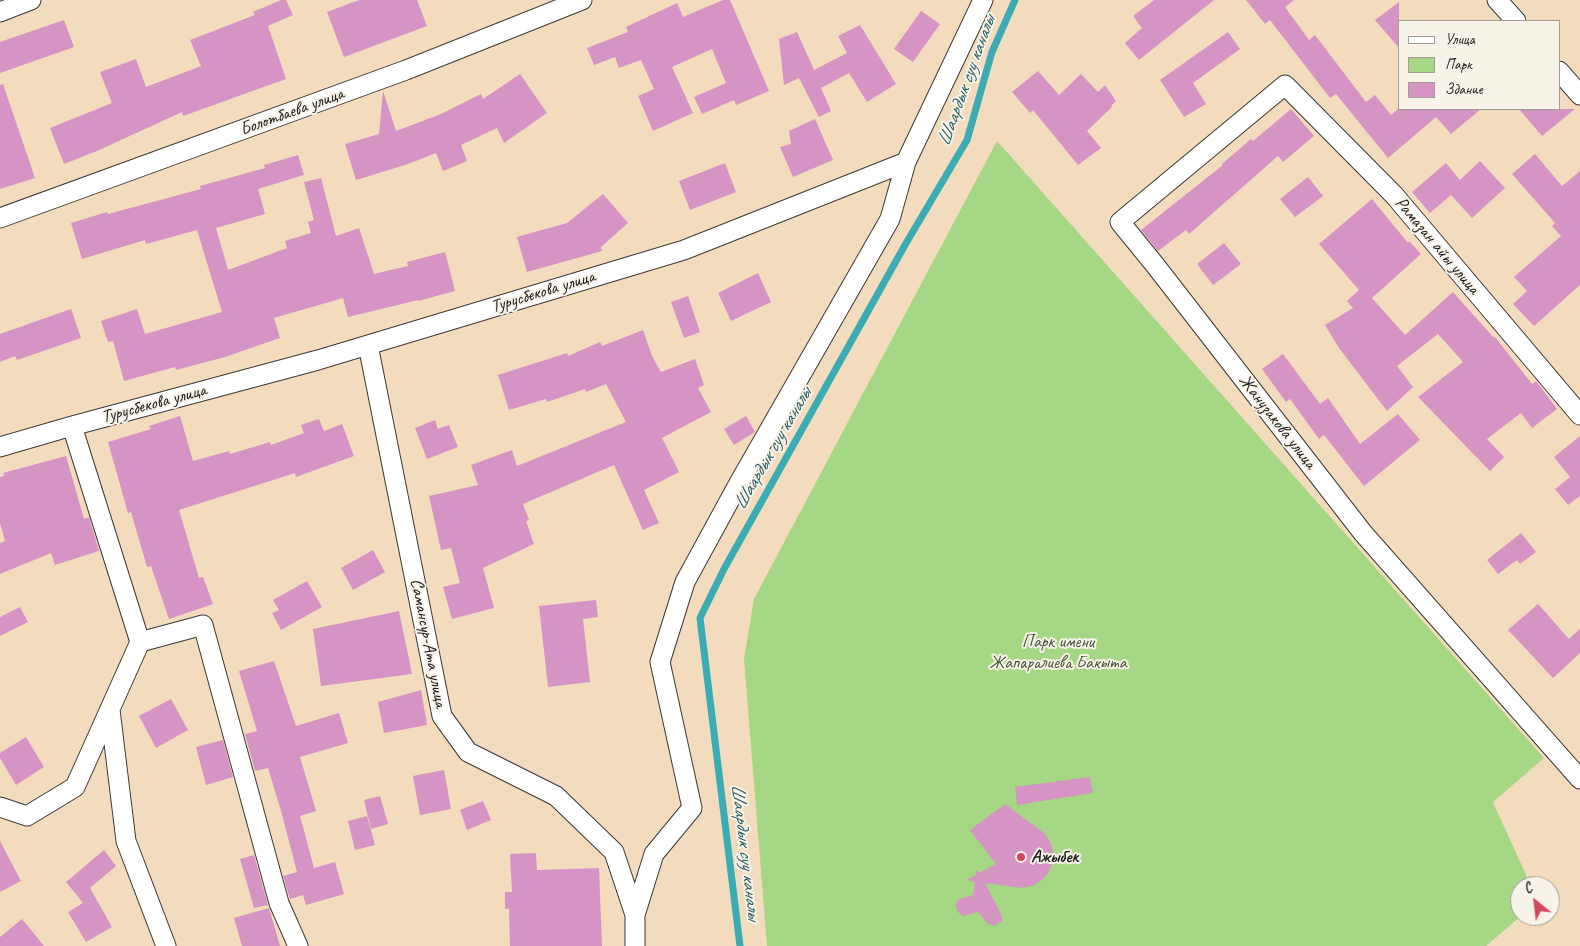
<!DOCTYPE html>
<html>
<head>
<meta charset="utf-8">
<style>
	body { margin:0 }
	#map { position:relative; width:1580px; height:946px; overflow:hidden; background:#f3dbbd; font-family:Caveat,sans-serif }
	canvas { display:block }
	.legend { position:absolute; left:1398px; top:20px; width:162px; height:90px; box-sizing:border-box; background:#f7f3e8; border:1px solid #9f9d96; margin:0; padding:6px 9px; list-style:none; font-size:15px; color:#1c1c1c }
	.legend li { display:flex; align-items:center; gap:10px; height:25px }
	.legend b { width:25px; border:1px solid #9f9d96 }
	.north { position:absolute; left:1510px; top:876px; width:50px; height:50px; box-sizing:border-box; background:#f7f3e8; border:1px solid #9f9d96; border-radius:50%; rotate:331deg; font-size:14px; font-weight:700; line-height:20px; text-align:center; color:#1c1c1c }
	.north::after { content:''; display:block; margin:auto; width:18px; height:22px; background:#d1495b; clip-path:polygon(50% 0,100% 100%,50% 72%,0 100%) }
</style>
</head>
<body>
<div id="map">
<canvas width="1580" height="946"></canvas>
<ul class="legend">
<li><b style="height:6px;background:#fff"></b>Улица</li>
<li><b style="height:14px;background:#a6d785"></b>Парк</li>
<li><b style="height:14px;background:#d694c4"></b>Здание</li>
</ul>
<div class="north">С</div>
</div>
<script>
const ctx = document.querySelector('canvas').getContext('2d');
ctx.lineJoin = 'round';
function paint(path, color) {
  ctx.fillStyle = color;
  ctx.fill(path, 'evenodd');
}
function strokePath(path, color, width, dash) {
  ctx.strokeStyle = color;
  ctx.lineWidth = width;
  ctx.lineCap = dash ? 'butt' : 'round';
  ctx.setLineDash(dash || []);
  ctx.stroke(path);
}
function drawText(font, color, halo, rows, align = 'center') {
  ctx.font = font + ' Caveat,sans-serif';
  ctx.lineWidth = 4;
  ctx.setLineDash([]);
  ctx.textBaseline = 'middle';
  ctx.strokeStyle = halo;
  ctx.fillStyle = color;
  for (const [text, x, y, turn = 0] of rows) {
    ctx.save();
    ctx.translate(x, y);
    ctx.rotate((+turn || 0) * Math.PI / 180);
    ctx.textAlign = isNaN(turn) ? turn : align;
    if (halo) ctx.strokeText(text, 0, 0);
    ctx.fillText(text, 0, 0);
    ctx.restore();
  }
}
const green = new Path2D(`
	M997,141L1544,758L1493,802L1531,886H1520V916H1521L1486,946H767L744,659L754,599Z`);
const stream = new Path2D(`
	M740,946L700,618L724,569L905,245L967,140L992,52L1015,0`);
const building = new Path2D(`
	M281,0H286L293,15L268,26L286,79L183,116L182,112L97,151L64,164L50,128L112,103L100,72L136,59L146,87L201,66L190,40L255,15L253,12Z
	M359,0H417L427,26L344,57L327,12Z
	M723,0H730L769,91L736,105L734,100L702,114L694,97L726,83L712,49L672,67L693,113L653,131L638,96L654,89L641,60L619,68L615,57L594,65L587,48L628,32L626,27L677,3L683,17Z
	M1154,0H1214L1139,60L1125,43L1142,28L1133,16Z
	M1246,0H1294L1285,7L1309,40L1315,35L1366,102L1375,95L1391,115L1398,109H1481L1451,134L1436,117L1388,158L1336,94L1330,98L1270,20L1265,24Z
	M1399,2V48L1375,20Z
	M921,11L940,24L913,62L894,49Z
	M64,20L74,47L0,73V42Z
	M860,25L896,84L867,102L849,73L821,88L831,111L819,117L799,78L784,85L779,39L797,32L814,70L847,53L838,36Z
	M1228,32L1240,49L1193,83L1206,104L1184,117L1160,80Z
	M1038,71L1059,95L1081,74L1098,92L1105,85L1116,101L1111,106L1112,107L1087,131L1101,148L1078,165L1033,110L1030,113L1012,92Z
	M520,74L547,113L504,143L497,128L461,145L467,161L443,171L436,153L408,164L356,180L345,144L379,134L383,91L396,131L441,114L481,94L483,99Z
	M3,84L35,178L0,189V85Z
	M1291,109L1314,136L1283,162L1278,156L1189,234L1186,230L1158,251L1141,230L1223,165L1222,164L1251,139L1253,141Z
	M1519,109H1575L1542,136Z
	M815,119L833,160L793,177L780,147L791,144L789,131Z
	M1535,154L1562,186L1580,171V285L1534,326L1513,304L1527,291L1514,277L1561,236L1552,226L1555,223L1512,174Z
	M298,155L304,175L258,189L265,214L216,228L228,270L287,248L285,241L311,233L308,222L314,220L304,182L321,178L336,236L359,228L374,274L408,266L407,262L445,252L455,291L418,301V300L348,317L343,298L274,318L280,338L225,357L176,370L175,367L124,381L113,341L108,342L101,321L137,309L145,334L222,312L197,230L146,244L145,240L82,259L71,223L107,212L108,214L201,189L200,186L265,168L264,165Z
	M1480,161L1505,188L1472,218L1451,195L1430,213L1412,192L1446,163L1460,180Z
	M725,163L736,192L690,210L679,181Z
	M1308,177L1323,196L1295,217L1280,199Z
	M603,194L628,223L601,247L602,251L527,272L517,237L567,223Z
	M1372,199L1408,243L1409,241L1421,254L1372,298L1405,335L1453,292L1494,338L1495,337L1532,384L1536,381L1557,409L1532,428L1521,413L1487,439L1504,457L1490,471L1418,397L1463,362L1438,334L1397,366L1413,387L1387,411L1339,348L1325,325L1353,308L1347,301L1359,290L1319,244Z
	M1224,243L1241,264L1213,285L1197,264Z
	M758,273L771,302L731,321L718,293Z
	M688,296L700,332L684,338L671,302Z
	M71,309L81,338L17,360L15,356L0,362V334Z
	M643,330L652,356L661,372L695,359L704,385L698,388L711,412L662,438L679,472L644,490L659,523L643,530L614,465L523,504L529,520L526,521L534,544L483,568L494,608L452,619L443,587L460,583L451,548L441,550L429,496L478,485L471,465L512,450L517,466L626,422L606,384L586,392L585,389L547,402L546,399L509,410L498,375L567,353L568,356L600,342L602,346Z
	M1283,354L1320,404L1328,398L1360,444L1398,414L1420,440L1364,486L1324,435L1319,439L1290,399L1286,402L1262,369Z
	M180,416L193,461L229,451L230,454L270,442L271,445L304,433L301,425L319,419L324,431L342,424L354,456L296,477L295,473L179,510L199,578L203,577L213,604L169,619L151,566L147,567L131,512L128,513L108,442L151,429L149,426Z
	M746,416L755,432L734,445L724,429Z
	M435,420L438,429L449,425L458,447L427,459L415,428Z
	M1580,436V496L1568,505L1555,489L1570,477L1554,457Z
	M66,456L84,519L89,517L99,551L55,565L51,553L0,574V543L5,541L0,523V477L4,476L3,473Z
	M1521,533L1536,552L1520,564L1517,560L1498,574L1487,560Z
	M373,550L385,572L353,590L341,568Z
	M307,581L322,607L281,630L272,613L279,610L273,600Z
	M596,600L598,617L583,619L590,682L548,687L539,606Z
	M1538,604L1569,639L1580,629V653L1553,678L1508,630Z
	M20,607L28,622L0,636V617Z
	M399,611L412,674L321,686L313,629Z
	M274,661L296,726L339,713L348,743L300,757L316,811L300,816L314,868L335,862L344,894L306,905L303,895L290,899L283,876L297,872L281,811L268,768L255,771L245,734L257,731L239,671Z
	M421,690L427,725L384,733L378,702Z
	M171,699L188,730L156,748L139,716Z
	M26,737L44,767L16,785L0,758V753Z
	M223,740L233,777L206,785L196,747Z
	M444,770L451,809L420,815L413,776Z
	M1090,777L1093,793L1017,805L1015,787Z
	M380,796L388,824L371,829L364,800Z
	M483,801L491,820L467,830L460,810Z
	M1005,804L1044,833L1050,841L1053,851V861L1049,872L1042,880L1032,886L1022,888L985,883L1002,916V921L994,926L987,923L978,912L963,916L958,912L956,907L957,901L960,899L973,895L975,882L966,880L976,875L977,869L979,873L996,864L970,830Z
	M367,816L375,845L355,850L348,821Z
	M0,841L21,881L0,892Z
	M104,850L116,866L90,888L112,927L86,942L68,912L83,903L66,882Z
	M536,853L537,870L599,868L602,946H510L509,909H505V892H512L510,854Z
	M254,855L268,905L254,908L240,859Z
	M269,908L280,946H242L234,918Z
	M22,919L44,946H0V937Z`);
const street = new Path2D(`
	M1497,0L1516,21
	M0,12L31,0
	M1559,71L1580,95
	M0,218L406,70L582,0
	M368,345L442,716L468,752L556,796L614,852L635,915V946
	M1580,415L1394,195L1285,85L1120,222L1155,265L1363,533L1580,779
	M0,447L72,426L318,360L684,250L906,162L983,0
	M140,642L203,625L279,903L298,946
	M110,710L126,841L166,946
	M0,807L27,816L75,787L140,642L72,426
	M635,915L654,854L692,808L660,662L685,582L739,483L890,219L906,162`);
const markers = [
	[1021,857,5,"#d1495b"]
];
const streetNames = [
	["Болотбаева улица",292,112,-20],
	["Рамазан айы улица",1437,246,50],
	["Турусбекова улица",543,292,-17],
	["Турусбекова улица",154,404,-15],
	["Жанузакова улица",1277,422,52],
	["Самансур-Ата улица",428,643,79]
];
const parkNames = [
	["Парк имени",1058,642],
	["Жапаралиева Бакыта",1058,663]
];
const poiNames = [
	["Ажыбек",1031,857]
];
const waterNames = [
	["Шаардык суу каналы",967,81,-70],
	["Шаардык суу каналы",773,449,-60],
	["Шаардык суу каналы",745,852,83]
];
paint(green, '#a6d785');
strokePath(stream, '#3bacb3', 7);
paint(building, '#d694c4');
strokePath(street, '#3c3934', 21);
strokePath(street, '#fff', 19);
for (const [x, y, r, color] of markers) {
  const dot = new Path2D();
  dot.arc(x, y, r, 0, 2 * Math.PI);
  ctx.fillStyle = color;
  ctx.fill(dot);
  strokePath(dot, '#f7f3e8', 2);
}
drawText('18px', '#1c1c1c', '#f7f3e8', streetNames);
drawText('18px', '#45543c', '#f7f3e8', parkNames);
drawText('bold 18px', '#1c1c1c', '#f7f3e8', poiNames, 'left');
drawText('italic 19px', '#2a5d60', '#f7f3e8', waterNames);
</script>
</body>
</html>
